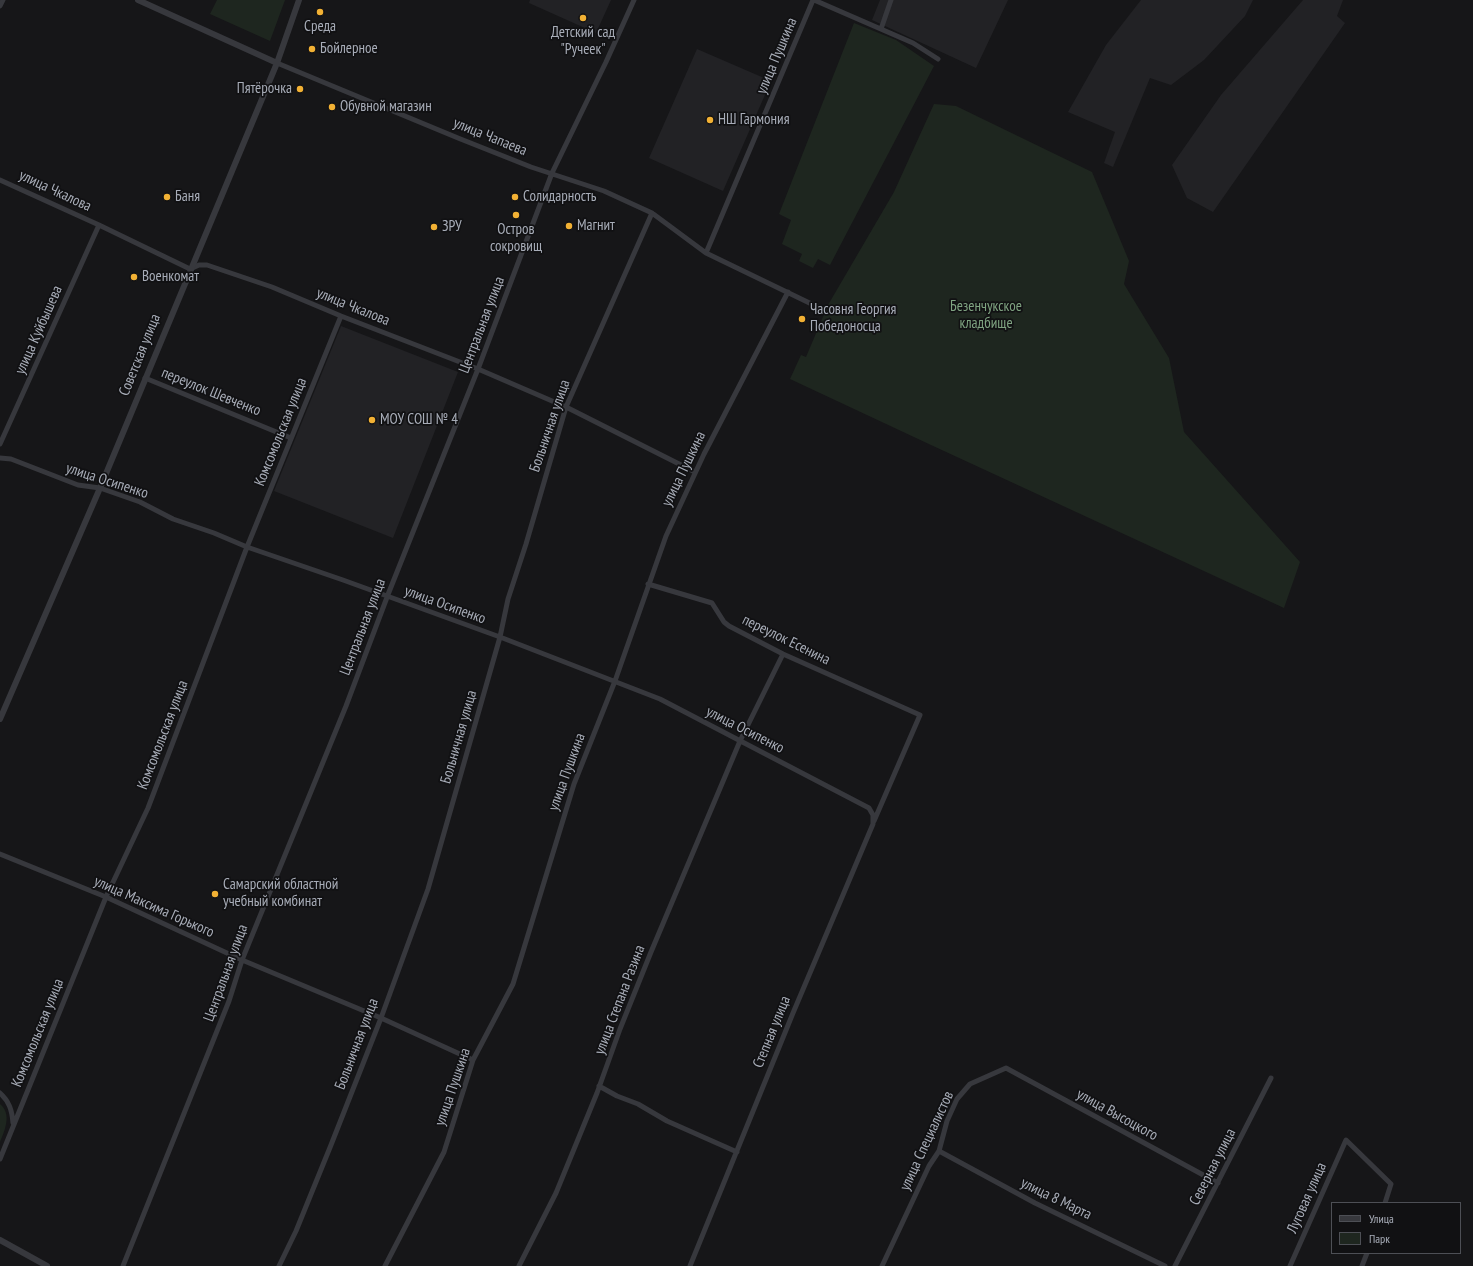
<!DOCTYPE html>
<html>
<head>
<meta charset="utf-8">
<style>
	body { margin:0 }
	#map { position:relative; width:1473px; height:1266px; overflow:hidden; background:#161618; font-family:"PT Sans Narrow",sans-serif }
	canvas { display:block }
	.legend { position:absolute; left:1331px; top:1202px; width:130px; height:52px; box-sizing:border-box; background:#111113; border:1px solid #4d4f55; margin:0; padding:5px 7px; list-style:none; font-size:12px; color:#a8adb8 }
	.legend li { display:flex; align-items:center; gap:8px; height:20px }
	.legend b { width:20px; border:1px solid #4d4f55 }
</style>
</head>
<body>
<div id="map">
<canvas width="1473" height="1266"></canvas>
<ul class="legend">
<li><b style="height:5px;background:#37383d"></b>Улица</li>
<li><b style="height:11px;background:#1e261f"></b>Парк</li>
</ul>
</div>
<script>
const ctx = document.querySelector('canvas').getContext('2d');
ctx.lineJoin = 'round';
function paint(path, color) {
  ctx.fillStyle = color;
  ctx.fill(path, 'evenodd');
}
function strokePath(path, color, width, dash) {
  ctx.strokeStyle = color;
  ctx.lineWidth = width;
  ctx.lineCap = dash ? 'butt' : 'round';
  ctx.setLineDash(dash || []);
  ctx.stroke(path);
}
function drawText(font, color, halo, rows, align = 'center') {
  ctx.font = font + ' "PT Sans Narrow",sans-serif';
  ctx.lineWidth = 3.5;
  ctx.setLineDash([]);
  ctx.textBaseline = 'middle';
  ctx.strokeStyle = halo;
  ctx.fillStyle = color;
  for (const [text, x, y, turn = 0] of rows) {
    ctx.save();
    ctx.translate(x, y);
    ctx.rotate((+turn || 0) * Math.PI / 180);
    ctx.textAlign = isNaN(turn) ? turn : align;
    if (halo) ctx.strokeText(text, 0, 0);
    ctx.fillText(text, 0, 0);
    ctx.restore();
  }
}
const built = new Path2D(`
	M530,0H611L596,33L529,3Z
	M880,0H1008L976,68L872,20Z
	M1141,0H1253L1245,16L1204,60L1171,85L1150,78L1113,167L1104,163L1115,132L1068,112L1106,45Z
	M1303,0H1343L1337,16L1345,23L1213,212L1187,198L1172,165L1221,95Z
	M697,49L771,81L723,191L649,158Z
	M341,326L458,372L393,538L274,491Z`);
const green = new Path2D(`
	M217,0H285L270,41L210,14Z
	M854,23L896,40L934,66L830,265L818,259L813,268L799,261L802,254L782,244L791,220L779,214Z
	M934,104L956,106L1092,172L1129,261L1124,284L1169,358L1184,432L1300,562L1284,608L931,445L790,379L801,355L806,357L828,305L894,192Z
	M0,1104C12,1114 5,1130 0,1142Z`);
const minor = new Path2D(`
	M814,0L913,43L938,59
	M0,6L3,0
	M881,29L891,0
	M277,63L458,138L531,167L604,191L652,213L706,253L824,310
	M0,180L99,225L190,269L199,265H207L272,287L341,316L478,369L566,407L695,472
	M706,253L813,0
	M145,378L291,438
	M0,444L99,225
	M0,458L11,459L78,485L100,488L140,502L173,519L214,533L247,547L343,580L500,637L660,699L869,808L873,815V824L793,1013L690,1266
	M648,584L712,603L724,622L729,626L783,654L920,715L874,821
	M0,854L106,897L242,960L381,1018L473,1060
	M599,1086L617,1096L638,1104L667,1121L737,1152
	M0,1093C9,1101 12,1110 13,1123
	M939,1151L1035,1203L1165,1266
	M0,1159L106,897L148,808L247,547L341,316
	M123,1266L229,1001L242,960L346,706L389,592L478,369L552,173L606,62L634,0
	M279,1266L296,1231L331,1145L381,1018L428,889L500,637L508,599L526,544L566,407L652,213
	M385,1266L444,1152L473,1060L513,984L574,784L615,681L666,536L704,454L788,292
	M519,1266L556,1193L597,1093L620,1029L651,952L740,741L783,654
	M882,1266L929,1166L939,1151L947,1121L957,1099L970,1084L1006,1068L1218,1183
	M1175,1266L1271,1078
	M1290,1266L1346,1140L1391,1184L1385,1203
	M1362,1266L1367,1253`);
const tertiary = new Path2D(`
	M138,0L277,63
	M0,719L100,488L277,63L299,0
	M0,1240L47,1266`);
const markers = [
	[320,12,4,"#f2b134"],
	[583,18,4,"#f2b134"],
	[312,49,4,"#f2b134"],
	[300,89,4,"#f2b134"],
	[332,107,4,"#f2b134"],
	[710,120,4,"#f2b134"],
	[167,197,4,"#f2b134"],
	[515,197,4,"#f2b134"],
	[516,215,4,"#f2b134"],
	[569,226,4,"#f2b134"],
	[434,227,4,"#f2b134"],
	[134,277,4,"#f2b134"],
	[802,319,4,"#f2b134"],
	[372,420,4,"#f2b134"],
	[215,894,4,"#f2b134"]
];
const poiNames = [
	["Среда",320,27,"center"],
	["Детский сад",583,33,"center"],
	["\"Ручеек\"",583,50,"center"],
	["Бойлерное",320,49],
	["Пятёрочка",292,89,"right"],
	["Обувной магазин",340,107],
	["НШ Гармония",718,120],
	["Баня",175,197],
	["Солидарность",523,197],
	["Магнит",577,226],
	["ЗРУ",442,227],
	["Остров",516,230,"center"],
	["сокровищ",516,247,"center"],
	["Военкомат",142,277],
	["Часовня Георгия",810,310],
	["Победоносца",810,327],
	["МОУ СОШ № 4",380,420],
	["Самарский областной",223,885],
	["учебный комбинат",223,902]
];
const streetNames = [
	["улица Пушкина",777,56,-67],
	["улица Чапаева",490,137,22],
	["улица Чкалова",55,191,25],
	["улица Чкалова",353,307,22],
	["Центральная улица",482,325,-69],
	["улица Куйбышева",39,330,-66],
	["Советская улица",140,355,-68],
	["переулок Шевченко",211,392,22],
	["Больничная улица",550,426,-71],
	["Комсомольская улица",281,432,-68],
	["улица Пушкина",684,469,-64],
	["улица Осипенко",107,481,18],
	["улица Осипенко",445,605,20],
	["Центральная улица",363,627,-69],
	["переулок Есенина",786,640,26],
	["улица Осипенко",745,730,27],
	["Комсомольская улица",163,735,-69],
	["Больничная улица",459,737,-74],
	["улица Пушкина",567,772,-70],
	["улица Максима Горького",154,907,24],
	["Центральная улица",226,973,-70],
	["улица Степана Разина",620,1000,-69],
	["Степная улица",772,1032,-68],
	["Комсомольская улица",38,1033,-68],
	["Больничная улица",357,1044,-69],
	["улица Пушкина",453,1087,-71],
	["улица Высоцкого",1117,1115,29],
	["улица Специалистов",927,1141,-65],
	["Северная улица",1213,1167,-63],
	["Луговая улица",1307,1198,-66],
	["улица 8 Марта",1056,1199,26]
];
const parkNames = [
	["Безенчукское",986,307],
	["кладбище",986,324]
];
paint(built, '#222225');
paint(green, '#1e261f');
strokePath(minor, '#37383d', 5);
strokePath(tertiary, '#37383d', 6);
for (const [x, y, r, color] of markers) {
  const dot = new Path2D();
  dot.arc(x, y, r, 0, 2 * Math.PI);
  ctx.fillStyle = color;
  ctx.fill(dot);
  strokePath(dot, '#111113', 1.5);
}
drawText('15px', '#a8adb8', '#111113', poiNames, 'left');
drawText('15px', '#a8adb8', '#111113', streetNames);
drawText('15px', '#7fa381', '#111113', parkNames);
</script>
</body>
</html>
